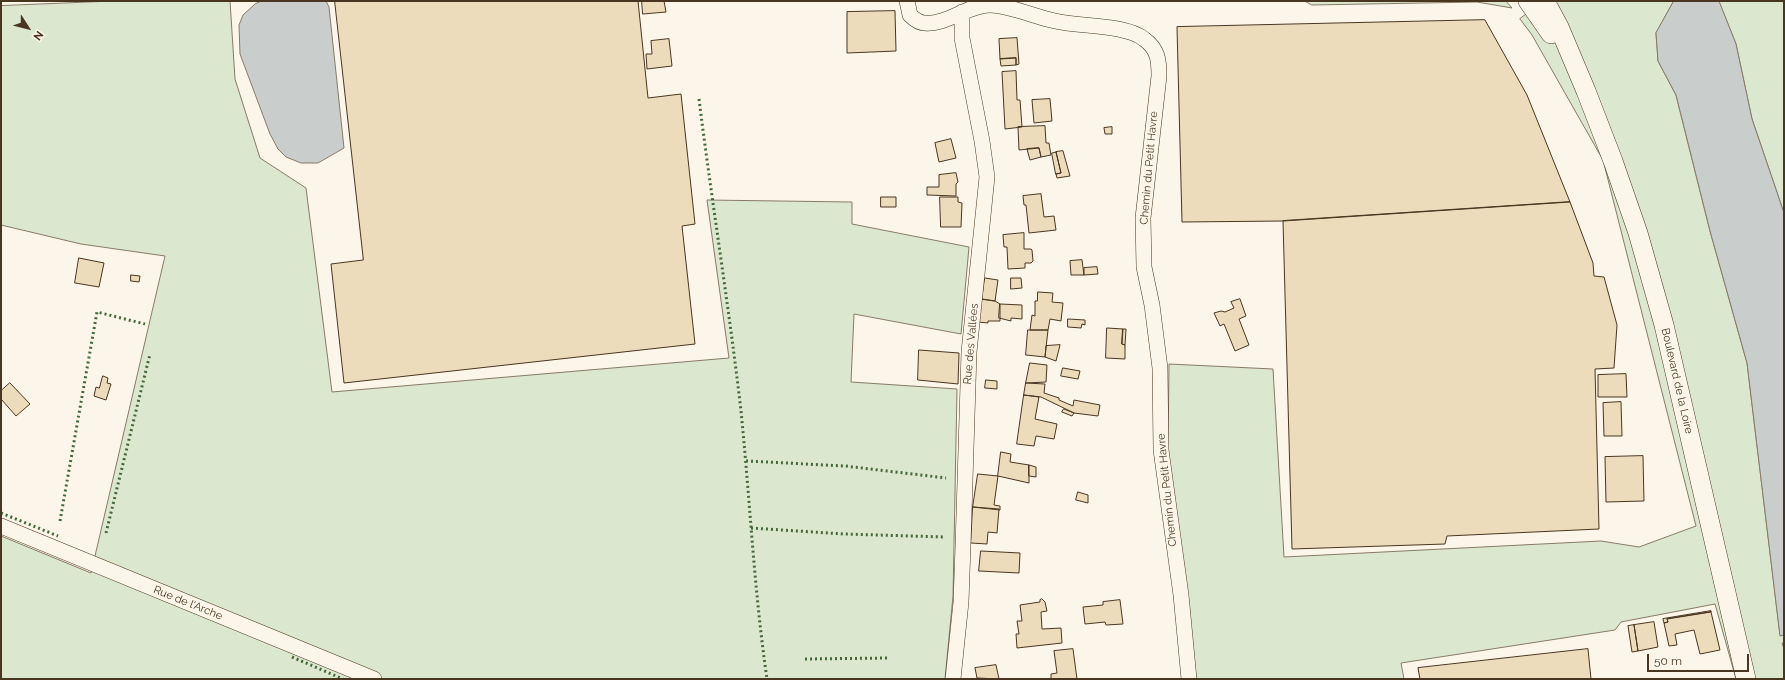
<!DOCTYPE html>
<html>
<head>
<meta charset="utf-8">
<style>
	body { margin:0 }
	#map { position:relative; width:1785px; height:680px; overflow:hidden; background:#fbf6e9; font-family:Raleway,sans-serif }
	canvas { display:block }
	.frame { position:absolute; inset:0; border:2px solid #4a3520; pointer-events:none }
	.north { position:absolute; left:8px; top:8px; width:40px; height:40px; -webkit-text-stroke:3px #fbf6e9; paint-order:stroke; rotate:126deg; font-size:11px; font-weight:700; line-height:16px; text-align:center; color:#4a3520 }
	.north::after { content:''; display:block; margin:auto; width:14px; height:18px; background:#4a3520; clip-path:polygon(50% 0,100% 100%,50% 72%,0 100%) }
	.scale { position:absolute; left:1647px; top:654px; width:102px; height:18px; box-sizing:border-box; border:2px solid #4a3520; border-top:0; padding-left:5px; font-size:12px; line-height:14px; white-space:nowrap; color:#4a3520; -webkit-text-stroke:3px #fbf6e9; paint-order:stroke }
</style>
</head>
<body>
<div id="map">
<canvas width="1785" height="680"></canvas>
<div class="frame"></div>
<div class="north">N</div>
<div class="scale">50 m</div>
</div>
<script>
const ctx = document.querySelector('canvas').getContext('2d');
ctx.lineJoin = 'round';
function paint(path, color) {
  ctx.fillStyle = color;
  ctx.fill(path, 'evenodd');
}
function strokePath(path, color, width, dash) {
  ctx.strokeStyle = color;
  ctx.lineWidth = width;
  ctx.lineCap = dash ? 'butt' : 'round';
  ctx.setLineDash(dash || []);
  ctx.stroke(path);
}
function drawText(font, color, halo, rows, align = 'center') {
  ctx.font = font + ' Raleway,sans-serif';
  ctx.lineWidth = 3;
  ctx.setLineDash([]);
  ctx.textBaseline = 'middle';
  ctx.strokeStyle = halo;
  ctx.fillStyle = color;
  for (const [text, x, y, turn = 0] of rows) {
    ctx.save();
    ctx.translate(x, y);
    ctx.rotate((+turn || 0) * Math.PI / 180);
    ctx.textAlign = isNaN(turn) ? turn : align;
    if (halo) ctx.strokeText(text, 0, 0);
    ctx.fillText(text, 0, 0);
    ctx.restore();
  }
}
const green = new Path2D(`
	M113,1H230L235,79L260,158L306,188L332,392L729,358L707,200L852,202V224L969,247L961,334L854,314L851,382L957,389L953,596L945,679H1V536L91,573L165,256L81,244L1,225V6Z
	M1305,1H1506L1512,8L1477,2L1312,5Z
	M1544,1H1674L1656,33L1658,61L1676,95L1710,231L1747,363L1780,635H1784V643H1782L1784,649V679H1736L1715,604L1621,622L1615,630L1401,663L1404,679H1196L1168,449L1169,364L1273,369L1284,557L1601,541L1639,547L1696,526L1603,160L1532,35L1520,19Z
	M1719,1H1784V213L1752,119L1736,44Z`);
const water = new Path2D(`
	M262,1H326L329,7L344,148L318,163H301L286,157L278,149L270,134L240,54L239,25L243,15L255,4Z
	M1674,1H1719L1736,44L1752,119L1784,213V635L1780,636L1747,363L1710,231L1676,95L1658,61L1656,33Z`);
const building = new Path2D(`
	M335,1H638L648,98L681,94L695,224L682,226L695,344L344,383L331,264L363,260Z
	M642,1H664L666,12L643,14Z
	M895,11L896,51L847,53V12Z
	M1485,20L1527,95L1570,202L1283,221L1182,222L1177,27Z
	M1017,38L1019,64L1016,65V58L1000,59L999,39Z
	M669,39L672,66L647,69L646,54H652L651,41Z
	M1016,58V65L1001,66L1000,59Z
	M1016,71L1017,100H1020L1022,127L1005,129L1002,72Z
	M1050,99L1052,121L1034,123L1032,100Z
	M1045,126L1046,143H1049L1051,155L1041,157L1039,148L1019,150L1018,127Z
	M1112,127V134H1105L1104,128Z
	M951,139L956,158L939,162L935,143Z
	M1039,148L1041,157L1030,160L1027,149Z
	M1063,151L1070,176L1057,178L1056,174L1061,173L1056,152Z
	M1052,153L1056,152L1061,173L1056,174Z
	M956,173L958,182L956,184V196L927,195V187H939V175Z
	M1041,194L1044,217L1054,216L1056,230L1029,233L1026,205H1024L1023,196Z
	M881,197H896V207H881Z
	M940,197H958V202L962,203L961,227H941Z
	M1570,202L1593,263L1594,276L1604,277L1617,325L1614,368L1595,369L1599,529L1447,536L1445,544L1292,549L1283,221Z
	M1024,233V249H1031L1032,250L1033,261L1031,263H1025V268L1008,269L1007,247H1004L1003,235Z
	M79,258L104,263L99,287L75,283Z
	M1082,260L1084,275H1071L1070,261Z
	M1097,267L1098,274L1084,275V268Z
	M131,275L140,276L139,282L131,281Z
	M985,278L998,280L995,301L982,299Z
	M1011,278H1021L1022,288L1011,289Z
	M1038,292L1053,293L1052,302L1063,303L1061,321L1050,319L1048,330H1030L1032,315L1035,316V301H1037Z
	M980,299L995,301L1000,304V321H988V323L978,322Z
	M1240,299L1246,316L1239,319L1249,345L1235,351L1224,324L1220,326L1214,313L1221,311L1225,312L1234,308L1231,302Z
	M1000,304L1022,305V319L1011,318V321L999,318Z
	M1068,319L1085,320V325L1082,324L1081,328L1068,327Z
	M1107,328L1123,329L1122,344L1125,345V359L1106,358Z
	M1123,329H1126L1125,345L1122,344Z
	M1028,330H1048L1045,357L1026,355Z
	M1060,345L1056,361L1045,357L1046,346Z
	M919,350L959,353L958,384L918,380Z
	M1030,363L1047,365L1046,382L1026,383Z
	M1063,368L1080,371L1078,379L1061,376Z
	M1626,374L1627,397H1598V375Z
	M103,376L108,378L107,383L111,384L106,400L94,396L96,387L99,388Z
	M986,380L997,381V389L985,388Z
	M10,383L30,404L16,416L1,399V391Z
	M1026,383L1045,384L1044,393L1059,398V400L1073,406L1074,400L1100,405L1098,416L1074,413L1041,397L1024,395Z
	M1024,395L1039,397L1035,419L1057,424L1054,439L1036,436L1034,446L1017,444Z
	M1621,402L1622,436H1604L1603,403Z
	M1064,409L1074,413L1072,416L1062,412Z
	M1001,452L1011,454L1010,462L1029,465V483L998,476Z
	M1643,456L1644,501L1606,502L1605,457Z
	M1029,465L1036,467V477L1029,476Z
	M978,474L998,476L994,505L1000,506V510L973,507Z
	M1078,492L1088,495V503L1076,500Z
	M973,507L999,509L997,533L988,532L987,544L971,543Z
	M981,551L1020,553L1019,573L979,571Z
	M1042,599L1045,602L1047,611L1041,612L1042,629L1061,628L1062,643L1017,648L1016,634H1019L1017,621H1022L1020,605L1040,602V600Z
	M1120,600L1123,624L1106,625L1105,622L1085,624L1083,607L1103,605V602Z
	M1711,611V612L1667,619L1668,622L1664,623L1663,619Z
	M1711,612L1720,650L1700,654L1694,630L1675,634L1677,645L1669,646L1664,623L1668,622L1667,619Z
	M1654,622L1658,647L1638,651L1634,625Z
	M1634,625L1638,651L1632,652L1628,626Z
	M1073,649L1077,679H1051V674L1057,673L1054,651Z
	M1588,649L1591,679H1420L1418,668Z
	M996,665L999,679L977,678L975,668Z`);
const minor = new Path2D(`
	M907,1L910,15C914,19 919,23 925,23C947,25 967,5 990,5C1008,5 1036,17 1055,21C1080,27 1125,24 1144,39C1158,49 1159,60 1159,76L1143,218L1144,267L1152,305L1160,368L1161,450L1181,595L1189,679
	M1,526L374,679
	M953,679L961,602L963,546L969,352L987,177L982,141L962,38V12`);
const major = new Path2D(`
	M1528,1L1551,34
	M1545,1L1559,27L1586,91L1613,161L1638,233L1664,325L1746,679`);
const hedge = new Path2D(`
	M699,99C712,203 729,307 741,411C750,500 754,590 767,679
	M746,461L845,466L946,478
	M1,513L58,536
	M60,521L97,312L145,324
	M751,528L844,534L945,537
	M106,533L150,354
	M292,657L343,679
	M805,659L889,658`);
const streetNames = [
	["Chemin du Petit Havre",1149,168,-85],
	["Rue des Vallées",971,344,-85],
	["Boulevard de la Loire",1677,381,77],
	["Chemin du Petit Havre",1167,490,-96],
	["Rue de l'Arche",188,603,22]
];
paint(green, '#dce7d0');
strokePath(green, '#887966', 1);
paint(water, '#c9cecd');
strokePath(water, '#887966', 1);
paint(building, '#ecdcbc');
strokePath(building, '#4a3520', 1);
strokePath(minor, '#4a3520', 16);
strokePath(major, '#4a3520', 20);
strokePath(minor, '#fbf6e9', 15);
strokePath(major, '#fbf6e9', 19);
strokePath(hedge, '#436837', 3, [2, 3]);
drawText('11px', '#4a3520', '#fbf6e9', streetNames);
</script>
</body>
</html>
